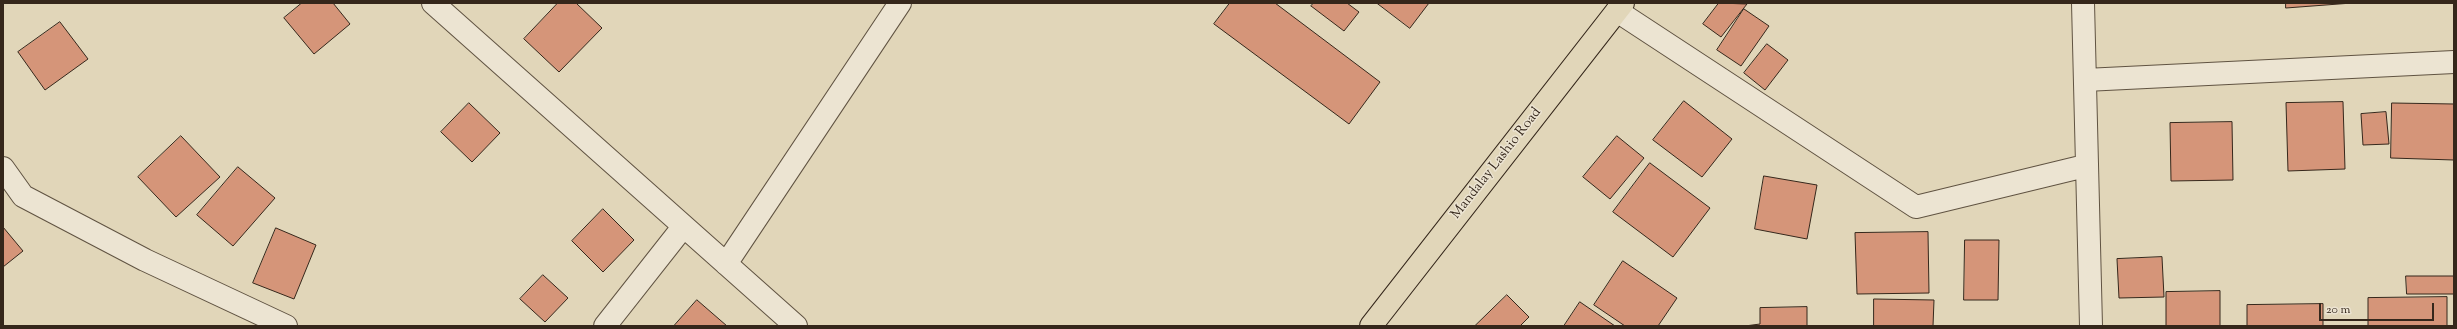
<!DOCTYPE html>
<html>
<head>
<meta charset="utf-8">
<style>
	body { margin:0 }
	#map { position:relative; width:2457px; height:329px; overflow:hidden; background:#e1d6b9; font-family:"Sorts Mill Goudy",serif }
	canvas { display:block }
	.frame { position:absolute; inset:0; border:4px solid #35271b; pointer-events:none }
	.scale { position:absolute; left:2319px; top:303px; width:115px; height:18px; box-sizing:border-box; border:2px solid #35271b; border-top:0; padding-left:5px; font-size:12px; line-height:14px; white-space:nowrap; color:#35271b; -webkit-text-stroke:3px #ece4d2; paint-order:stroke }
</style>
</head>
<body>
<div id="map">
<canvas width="2457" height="329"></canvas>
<div class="frame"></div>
<div class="scale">20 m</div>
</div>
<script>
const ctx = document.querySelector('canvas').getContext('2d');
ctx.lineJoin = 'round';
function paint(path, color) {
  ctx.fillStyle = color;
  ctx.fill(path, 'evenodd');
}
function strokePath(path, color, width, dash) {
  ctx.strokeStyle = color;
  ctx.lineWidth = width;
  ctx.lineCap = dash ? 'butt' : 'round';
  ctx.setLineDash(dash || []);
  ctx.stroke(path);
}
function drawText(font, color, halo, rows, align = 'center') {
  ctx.font = font + ' "Sorts Mill Goudy",serif';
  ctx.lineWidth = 3;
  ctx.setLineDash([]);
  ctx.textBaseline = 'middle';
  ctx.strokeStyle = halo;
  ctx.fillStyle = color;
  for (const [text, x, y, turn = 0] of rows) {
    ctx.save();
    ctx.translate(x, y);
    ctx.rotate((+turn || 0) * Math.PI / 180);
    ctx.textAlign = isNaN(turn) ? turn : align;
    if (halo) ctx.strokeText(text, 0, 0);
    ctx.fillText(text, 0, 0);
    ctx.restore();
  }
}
const building = new Path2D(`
	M302,3H333L350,24L314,54L284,18Z
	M558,3H576L602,28L559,72L524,39Z
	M1230,3H1275L1380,82L1349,124L1214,24Z
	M1314,3H1347L1359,12L1344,31L1311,6Z
	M1377,3H1429L1410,28Z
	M1719,3L1747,4L1721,37L1703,24Z
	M2286,3H2352L2286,8Z
	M1744,9L1769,26L1741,66L1717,50Z
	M60,22L88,59L45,90L18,52Z
	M1767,44L1788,60L1765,90L1744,73Z
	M1684,101L1732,139L1702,177L1653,140Z
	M2343,102L2345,169L2288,171L2286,103Z
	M469,103L500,133L472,162L441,132Z
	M2392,103L2454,104V160L2391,158Z
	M2386,112L2389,144L2363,145L2361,114Z
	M2232,122L2233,180L2171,181L2170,123Z
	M181,136L220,177L176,217L138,177Z
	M1617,136L1644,158L1610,199L1583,177Z
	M1650,163L1710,208L1673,257L1613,212Z
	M238,167L275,198L233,246L197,215Z
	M1764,176L1817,185L1807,239L1755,229Z
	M603,209L634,240L603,272L572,241Z
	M3,227L23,251L3,267Z
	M276,228L316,245L294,299L253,283Z
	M1928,232L1929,293L1857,294L1855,233Z
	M1965,240H1999L1998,300H1964Z
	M2162,257L2164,297L2119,298L2117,259Z
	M1623,261L1677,298L1658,326H1625L1594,305Z
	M543,275L568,298L545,322L520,299Z
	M2406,276H2454V294H2407Z
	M2220,291V326H2166V292Z
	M1507,295L1529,317L1520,326H1475Z
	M2447,297V326H2368V298Z
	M1874,299L1934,300L1933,326H1874Z
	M697,300L727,326H674Z
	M1580,302L1615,326H1564Z
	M2323,304V326H2247V305Z
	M1807,307V326H1745L1760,324V308Z`);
const street = new Path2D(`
	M433,3L796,326
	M2083,3L2091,326
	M1617,11L1916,207L2085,166
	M2085,80L2454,62
	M3,168L23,196L145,260L286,326
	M726,264L900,3
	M605,326L683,227`);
const highway = new Path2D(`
	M1371,326L1623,3`);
const streetNames = [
	["Mandalay Lashio Road",1497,164,-52]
];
paint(building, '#d59579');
strokePath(building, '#35271b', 1);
strokePath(street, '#605342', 24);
strokePath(highway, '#35271b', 24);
strokePath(street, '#ece4d2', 22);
strokePath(highway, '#e1d6b9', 22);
drawText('14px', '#35271b', '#ece4d2', streetNames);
</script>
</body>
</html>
